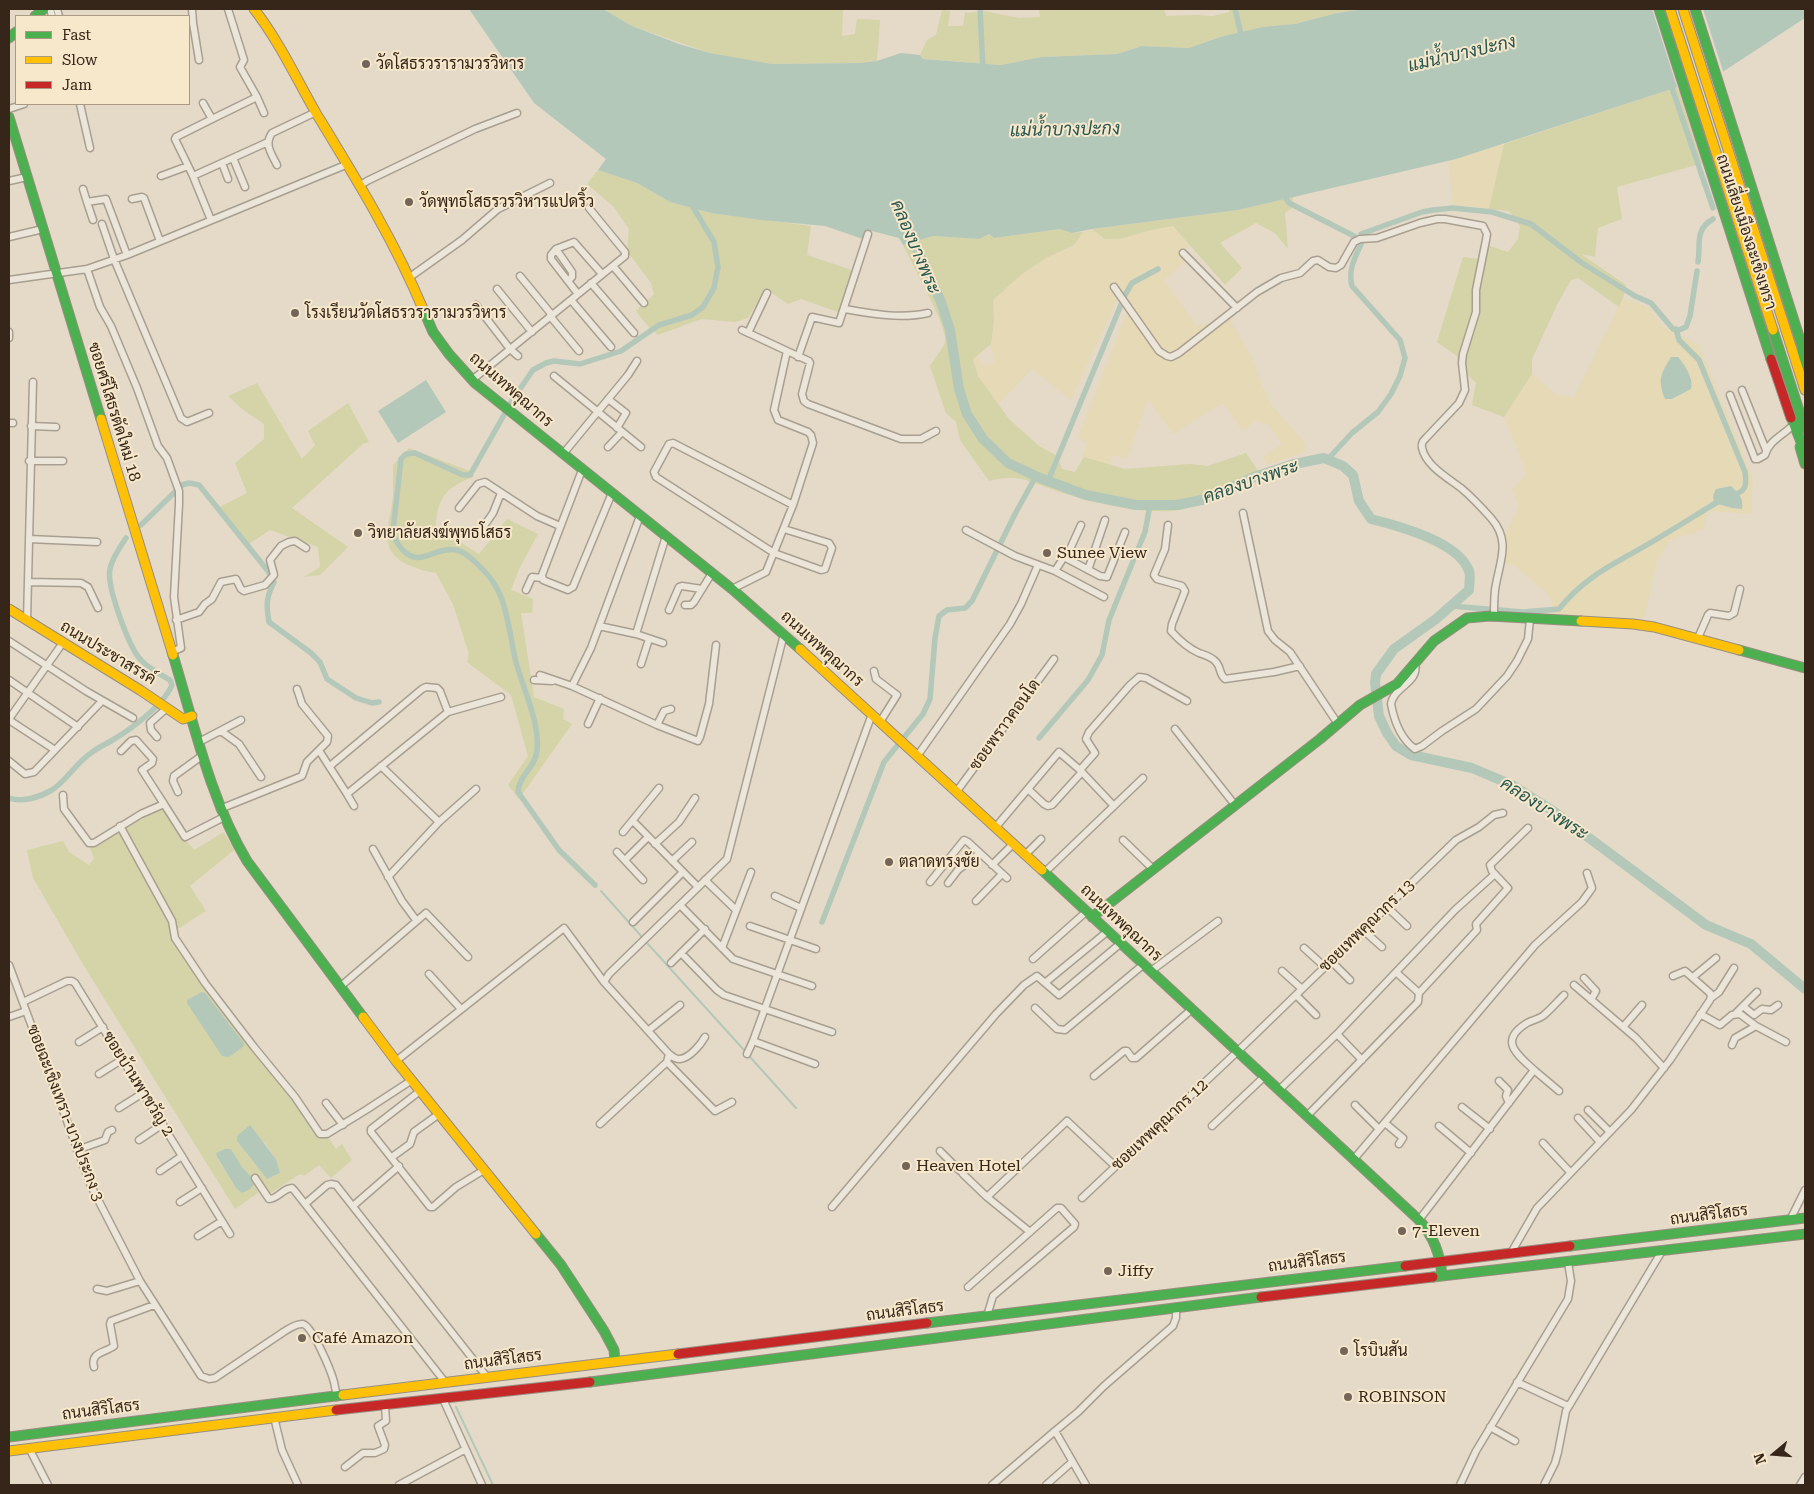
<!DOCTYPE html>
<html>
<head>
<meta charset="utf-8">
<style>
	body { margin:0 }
	#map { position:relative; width:1814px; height:1494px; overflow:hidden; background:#e4dac7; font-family:"Roboto Serif",serif }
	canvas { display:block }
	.frame { position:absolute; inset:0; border:10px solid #36261a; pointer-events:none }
	.legend { position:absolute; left:15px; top:15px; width:175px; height:90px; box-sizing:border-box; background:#f7e8cb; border:1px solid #aa9a84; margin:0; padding:6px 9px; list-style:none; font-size:15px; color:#36261a }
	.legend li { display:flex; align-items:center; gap:10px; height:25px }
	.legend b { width:25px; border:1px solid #aa9a84 }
	.north { position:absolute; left:1749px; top:1429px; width:50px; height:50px; -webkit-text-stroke:4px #f7e8cb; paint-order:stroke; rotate:252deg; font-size:14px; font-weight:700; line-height:20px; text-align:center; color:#36261a }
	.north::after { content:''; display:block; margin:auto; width:18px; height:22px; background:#36261a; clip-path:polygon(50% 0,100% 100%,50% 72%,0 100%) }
</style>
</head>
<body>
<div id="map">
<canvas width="1814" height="1494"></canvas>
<div class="frame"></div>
<ul class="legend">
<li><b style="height:6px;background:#4caf50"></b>Fast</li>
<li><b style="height:6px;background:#ffc107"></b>Slow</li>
<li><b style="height:6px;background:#c62828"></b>Jam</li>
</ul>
<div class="north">N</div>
</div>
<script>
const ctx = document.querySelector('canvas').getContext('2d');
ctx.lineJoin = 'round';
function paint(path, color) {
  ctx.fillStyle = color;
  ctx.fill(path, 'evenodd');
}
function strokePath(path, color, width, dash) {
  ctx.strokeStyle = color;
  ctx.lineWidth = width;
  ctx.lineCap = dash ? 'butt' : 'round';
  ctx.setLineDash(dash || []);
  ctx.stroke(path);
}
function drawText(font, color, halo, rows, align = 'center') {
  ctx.font = font + ' "Roboto Serif",Sarabun,serif';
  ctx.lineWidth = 4;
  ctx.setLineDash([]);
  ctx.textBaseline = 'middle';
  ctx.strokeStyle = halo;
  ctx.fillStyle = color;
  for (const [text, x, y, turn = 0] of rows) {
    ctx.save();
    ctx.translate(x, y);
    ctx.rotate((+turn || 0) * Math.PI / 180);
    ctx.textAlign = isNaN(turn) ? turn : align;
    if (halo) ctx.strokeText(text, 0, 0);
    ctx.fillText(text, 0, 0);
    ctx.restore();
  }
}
const farmland = new Path2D(`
	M1504,144L1489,209L1452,204L1449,161Z
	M1173,226L1190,245L1181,252L1185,262L1164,280L1197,326L1229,318L1251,356L1262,385L1273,407L1305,443L1306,451L1267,465L1263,457L1282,444L1269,425L1256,420L1243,431L1223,403L1173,434L1148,399L1127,459L1112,455L1110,466L1084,457L1082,454L1088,444L1078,437L1128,310L1117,300L1071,400L1032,369L998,404L978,376L973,359L978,355L983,366L994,362L991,344L994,321L993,300L1022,274L1046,258L1074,246L1083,232L1092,229L1105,239H1120L1151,230Z
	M1623,298L1649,307L1661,326L1699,345L1753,479L1751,514L1708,511L1704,529L1670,540L1657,560L1644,619L1554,616L1550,596L1514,565L1503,563L1504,533L1507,531L1519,505L1512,489L1526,476L1522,460L1504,417L1532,374L1556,394L1574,398ZM1685,366L1692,385L1691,389L1673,399H1665Z`);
const green = new Path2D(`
	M603,9H843L842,36L855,34L857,19L880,20L877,61L860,63L771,64L710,53L632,26Z
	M1039,9H1164L1166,16L1195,15L1213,16L1229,12V9H1365L1337,13L1295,24L1220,37L1189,48L1142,46L1117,54L1041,57L1001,65L923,59L920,55L927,40L936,35L942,10L950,11L948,26H963L965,13L984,11L1019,18L1040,17Z
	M1687,84L1711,161L1617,187L1622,219L1598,228L1595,257L1581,254L1626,285L1623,298L1619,307L1578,278L1571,280L1558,303L1532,359V374L1504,417L1472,405L1476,383L1458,366L1457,356L1437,342L1463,257L1478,259L1481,243L1508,252L1518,239L1520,226L1509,211L1489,209L1504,144Z
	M598,170L637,183L670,202L711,213L811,226L807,255L852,270L841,313L801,299L788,304L766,289L748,318L735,322L701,319L658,335L647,325L636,311L654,294L651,283L627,251L629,229L613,206L587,184Z
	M1293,197L1292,208L1285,213L1288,249L1275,233L1256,223L1220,243L1242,268L1225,285L1173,226L1151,230L1120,239H1105L1092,229L1238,210Z
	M1060,229L1072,233L1083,232L1074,245L1046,258L1022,274L993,300L994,321L991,344L973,359L978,376L1009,419L1039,446L1057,456L1062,469L1075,472L1084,457L1125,469L1190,464L1208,466L1246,453L1258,471C1240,480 1221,487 1203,497C1195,500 1188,509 1180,510C1143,515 1098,504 1063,493C1033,484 1021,472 989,481L960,440L956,422L946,413L930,366C934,359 942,350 945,343C950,331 910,260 903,245L933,236L979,239L989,234L994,238Z
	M257,383L302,459L315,445L308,431L348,403L369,442L363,444L292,508L348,547L320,575L304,577L320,567L318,547L270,530L249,544L220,507L247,493L235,463L264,439V424L242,409L228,396Z
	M409,448L472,472L474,477C448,485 436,499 436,527L479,554L507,519L538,534L519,569L511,590L533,599L532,613H521L534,697L564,709L563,719L572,724L519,799L508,785L528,756L511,695L467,662L469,654L453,604L436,573C419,570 393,563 388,544C385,530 392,510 393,496C393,486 393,475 393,465Z
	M164,807L178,830L194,850L224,832L234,850L190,886L206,911L176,930L123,826L139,817Z
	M119,829L170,922V933L186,960L296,1100L320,1136H327L336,1149L342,1144L352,1160L331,1178L319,1165L304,1176L300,1174L269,1194L262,1190L235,1209L84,966L33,878L27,850L63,841L69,852L89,865L94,858L89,846ZM237,1141L264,1142L276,1159L280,1173L267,1179ZM231,1149L242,1167L252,1179L242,1193L236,1188L217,1158Z`);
const water = new Path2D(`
	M469,9H603L632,26L679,44L710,53L772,64L860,63L877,61L901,53L920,55L923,59L1001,65L1041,57L1117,54L1142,46L1189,48L1220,37L1263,27L1295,24L1337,13L1365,9H1805V18L1721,73L1456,159L1238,210L1092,229L1072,233L1060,229L994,238L989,234L979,239L933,236L903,245L899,238L868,230L863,239L825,226L761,220L711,213L670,202L637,183L598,170L606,159L534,103Z
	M1671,357H1678C1685,365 1694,379 1691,389L1672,399H1665C1657,379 1661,374 1671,357Z
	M426,380L446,412L398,443L378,411Z
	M1731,486C1738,493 1744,498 1742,509L1732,508L1714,503L1713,496L1716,489Z
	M202,992L205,993L244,1043V1046L229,1057L222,1056L187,1003V1000Z
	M250,1125L276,1159L280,1173L267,1179L237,1141V1136Z
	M225,1149H231L242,1167L253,1179L254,1184L250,1189L242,1193L236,1188L217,1157L216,1153Z`);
const pier = new Path2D(`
	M1652,9H1703L1724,74L1678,90Z`);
const stream = new Path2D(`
	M601,891L642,937
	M647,943L744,1050
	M750,1057L796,1108
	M456,1407L493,1485`);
const canal = new Path2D(`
	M980,9L983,69
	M1235,9L1242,38
	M1670,82L1713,208
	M1283,194L1289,203L1354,236
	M1361,234L1422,212L1433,210L1453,208L1492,212L1531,224L1582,263L1635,296L1651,303L1673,329L1679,330L1686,327L1690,316L1697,271
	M1698,262C1701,244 1694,230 1713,219
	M1676,329L1679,340L1699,360L1745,472C1747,486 1746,491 1732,496
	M1328,459L1352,433L1378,412L1391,394L1400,376L1405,358L1400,340L1352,286C1347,267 1358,253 1365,235
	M1048,481L1125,295L1132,283L1158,269
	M141,525L182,485L189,483L199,485L268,571L274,582C266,598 266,605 269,622L311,653L320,662L327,679L356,698L372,703L379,702
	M1451,606L1523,612L1559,609C1589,571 1626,559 1665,534C1684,523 1702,511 1721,500
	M1039,738L1088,680L1102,655L1109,620L1145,532L1150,505
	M9,798C22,803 40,797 52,790C67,780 76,763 91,753C97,748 104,745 111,741C130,730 163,706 172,685L170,680C160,674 148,668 141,660C129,648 106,585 110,569C112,558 120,547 126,538
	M595,885L559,850L518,792C518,777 536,766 537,751C540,720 522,688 515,658C510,637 507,603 495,585C489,575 467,551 456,550C437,546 422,566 406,553C398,547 395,540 393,531L401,459L406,454L415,453L463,475H470L513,399L533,370L546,363L554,361L580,364L621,351L659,325L692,315L703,307L714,288L718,267L714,242L690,202
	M822,922L884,762L923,714L930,699L935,638L939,616L947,610L965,608L972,601L1015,514L1036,476`);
const river = new Path2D(`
	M909,231L941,302L950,330L959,389L967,414L983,439L1008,463L1040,478L1086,495L1136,505H1177L1206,499L1254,477L1294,464L1324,458L1343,466L1353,475L1359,501L1371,519C1399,526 1459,542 1469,571C1471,576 1469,584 1469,590L1436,619L1394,649L1376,674L1375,683L1379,716L1387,733L1396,746L1411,755L1472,768L1512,785L1553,811L1706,925L1751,944L1805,989`);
const street = new Path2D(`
	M50,9L52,16
	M57,9L59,16
	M192,9L193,23L199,60
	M257,97L264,113
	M80,104L90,148
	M9,109L24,104
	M212,119L257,97L240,67L244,60L228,9
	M233,158L245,187
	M222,163L228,179
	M277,165C271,153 264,144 272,133L316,112
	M161,176L188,166
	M193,176L175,139L176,137L212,119L203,103
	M9,181L27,177
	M361,185L367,181L475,129L517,113
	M83,189L87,202
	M132,199L142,197L144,198L160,241
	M93,220L87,202L106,199L127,255
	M211,220L193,176L268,142
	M102,224L114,259L181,418L187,422L209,413
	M9,237L43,229
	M556,249L572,272V277L568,281
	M1183,253L1237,308
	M613,266L644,303
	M87,269L100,307L111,326L137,388L158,446L167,458L179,491V504L174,597L181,648L171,652
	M520,276L552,315
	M410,277L462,240L498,209L550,183
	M9,280L87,269L127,255L348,164
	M591,283L634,333
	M1114,287L1159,351L1167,356L1171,357L1179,353L1257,292L1281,278L1300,273L1313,261L1318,260L1329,267L1336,268L1341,265L1354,242L1360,239L1377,238L1420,223L1437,219H1445L1483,226L1487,234L1486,240L1476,290V312L1463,354L1462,363L1465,390L1459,403L1426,438C1423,441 1421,443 1422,448C1426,466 1448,478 1461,488C1472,497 1482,508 1491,518C1512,542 1499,562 1495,590C1494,599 1494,608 1494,617
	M497,289L532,332
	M578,294L551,259V255L556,249L574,242L602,274
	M571,300L611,347
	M476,305L510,349L518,356
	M845,309C872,314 901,319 928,313
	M550,316L579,351
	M9,332V338
	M748,333L767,293
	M787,351L809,361L810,363L802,394L804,401L808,404L901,439H921L936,431
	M798,357L812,317L839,323L868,234
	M554,376L641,447
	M472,380L625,256V252L589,208
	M1742,390L1766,450
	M1730,395L1755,459H1758L1765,455C1769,440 1784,435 1793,425
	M608,399L626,413L617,428
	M9,423H13
	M31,426L56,427
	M608,447L622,432
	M563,454L628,375L637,361
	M29,461H63
	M582,470L542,575L543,580L568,590L573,587L612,493
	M459,508L478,484L485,482L537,516L560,526
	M1243,513L1268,631L1275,640L1290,652L1338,724
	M1168,525L1165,549L1154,575L1157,579L1182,586L1185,591L1172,624L1171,631C1179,640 1188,648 1199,653C1205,655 1212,657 1216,662C1221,667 1219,674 1225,679L1274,672L1300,666
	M784,529L829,543L832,548L825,569L821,570L774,553L656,477L654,472L669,444L673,443L793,505
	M966,530L1015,556L1055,571L1104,597
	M479,533L493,513L501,493
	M29,539L97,542
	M1066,558L1081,525
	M1088,570L1105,520
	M1055,571L1064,557L1100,576L1107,577L1125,532
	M28,582L81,583L88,587L98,608
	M732,589L766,572L793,505L813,443L811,435L808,432L778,420L774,410L787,351L742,330
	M526,590L532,577L542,578
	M685,605H691L694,602L712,573
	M669,610L679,587L682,586L702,589
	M176,620L199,612L205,604L212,599L221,582L236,579L241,589L244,591L265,585L274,575L270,560L281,546L289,542L295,541L306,548
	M27,621L33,382
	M599,626L636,634L663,643
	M636,634L666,536
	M1698,638L1708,615L1710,613L1729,616L1734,613L1740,589
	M9,641L86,691L133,718
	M1415,663C1420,683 1394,686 1391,704C1394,720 1401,739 1415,749L1422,746L1442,731L1476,709L1507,676L1517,661L1528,639L1530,619
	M641,664L649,639
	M874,671L876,679L897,695L880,722
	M540,675L572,686L657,725L698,741L700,737L709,704L716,645
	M9,680L78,727
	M534,680L552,681
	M572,686L591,648L640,516
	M9,719L62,644
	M9,720L55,750
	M588,724L600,698
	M657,725L664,711L671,709
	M1175,729L1235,805
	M221,731L239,744L261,777
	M157,737L151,730L150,723L167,708
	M199,742L241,720
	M121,751L131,741L136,740L153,759L152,763L142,770L164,804
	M320,752L347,794L448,712L501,697
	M918,755L1010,624L1021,604L1038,565
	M9,761L25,774L34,772L102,701
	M330,766L422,689L426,687L437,688L440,691L448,712
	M381,766L439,822L476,789
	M1080,770L1095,753L1086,739L1089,732L1130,685L1139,677L1146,678L1187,701
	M1028,789L1044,804L1048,806L1052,805L1082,772
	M957,791L1054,659
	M178,792L173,781L174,776L203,755
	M347,794L354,806
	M63,795L64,809L89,843H94L141,814L164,804L185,837L224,817
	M220,809L302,776L307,762L327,742L328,736L302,704L297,689
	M633,821L698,887
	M120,826L172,921L175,938L205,983L254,1047L295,1097L320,1134H327L366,1110L412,1080
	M995,828L1059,752L1080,770L1114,806
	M623,832L659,788
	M1123,840L1153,869
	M655,844L679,822L695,798
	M373,849L402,901L416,920
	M617,852L643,880
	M1025,855L1041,839
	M625,860L648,837
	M672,861L692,842
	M992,865L1013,844
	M1044,873L1143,778
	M388,877L439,822
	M705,880L736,910
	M930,882L964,840L968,842L1007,878
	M948,883L958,870L980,853
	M775,896L801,908
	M976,901L1002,874
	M680,905L733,959L812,986
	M1387,907L1407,926
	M633,922L683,872
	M750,926L816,949
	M1363,930L1382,947
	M722,948L751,872
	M1304,948L1325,967
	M681,953L717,990L724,995L832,1032
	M1033,959L1087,911
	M1331,961L1350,980
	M671,963L705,929
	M9,965L91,1186L140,1281L201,1376L209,1379L215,1378L285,1331C290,1328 297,1323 303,1324C313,1327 331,1371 334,1382C335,1387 336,1392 337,1397
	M1151,971L1218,921
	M1282,971L1302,989
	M1397,973L1419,993
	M429,974L461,1009
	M1693,977L1716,958
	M1584,978L1596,991L1591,1000
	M604,982L609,974L727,859L784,634
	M1046,982L1108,931
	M1574,985L1636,1038L1664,1068
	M341,986L426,913L468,957
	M1296,995L1316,1015
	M1711,998L1719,992L1734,968
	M23,1002L67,981H72L75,983L230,1234
	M1743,1006L1754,1015L1762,1009L1771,1010L1778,1005
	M1035,1008L1057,1029L1065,1030L1144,964
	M1700,1014L1720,1025L1732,1015L1740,1014L1756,1026L1786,1042
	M1735,1014L1757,992
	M9,1017L26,1011
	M1623,1027L1642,1005
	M649,1030L680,1005
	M1337,1034L1362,1060
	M753,1041L815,1064
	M79,1042L103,1027
	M1732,1045L1735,1038L1756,1026
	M669,1054C672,1056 676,1060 680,1059C690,1058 701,1044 705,1037
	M747,1054L753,1041L872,714
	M396,1061L564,928L604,982L669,1054L667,1062L600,1124
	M667,1062L715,1111L732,1102
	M1534,1070L1559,1091
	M99,1074L123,1059
	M1094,1076L1124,1051H1127L1132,1058H1136L1192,1009
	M1499,1081L1508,1090L1506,1096L1509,1103
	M1279,1090L1337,1034L1455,910L1495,874
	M420,1091L371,1129V1132L430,1207H433L456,1187L484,1170
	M326,1103L343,1125
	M1355,1105L1379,1129
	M1462,1107L1490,1129
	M119,1108L143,1093
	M1588,1110L1610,1132
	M1307,1116L1418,1002L1419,993L1477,930L1476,924L1508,888L1492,871L1490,865L1528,828
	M1578,1118L1600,1142
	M1385,1123L1403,1138L1399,1144
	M1212,1126L1265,1076
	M1439,1126L1471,1153
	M139,1140L163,1124
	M1543,1143L1570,1172
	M77,1150L105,1140L108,1132L112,1130
	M940,1151L960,1171
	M392,1157L410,1144L414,1132L439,1114
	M1354,1159L1535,945L1582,902L1590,891L1592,888L1587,873
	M160,1171L182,1156
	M963,1174L987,1197L1030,1232
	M255,1178L269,1199C278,1199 283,1188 292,1188L294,1190L445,1382
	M987,1197L1067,1121L1115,1166
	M1082,1198L1238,1051L1456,840L1479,827L1494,815L1503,813
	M180,1202L202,1188
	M305,1204L327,1185L331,1184L336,1185L487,1377
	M353,1206L399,1166
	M832,1207L996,1014L1024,985L1037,976L1059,995L1121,943
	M1419,1220L1534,1070C1517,1054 1498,1041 1527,1023C1532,1020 1540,1019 1544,1015C1551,1009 1557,1002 1564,995
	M1790,1220L1805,1190
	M198,1236L222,1221
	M1511,1253L1537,1208L1631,1110L1670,1060L1710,1000L1711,996L1710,993L1685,971L1673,976
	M968,1287L1057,1208H1061L1075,1224L1074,1227L993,1296L987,1316
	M97,1289L107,1291L140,1281
	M94,1367C90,1352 105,1353 114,1346L110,1324L111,1321L154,1305
	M1517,1382L1568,1406
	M443,1399L482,1485
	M274,1417L282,1450L298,1485
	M1490,1427L1515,1441
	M29,1448L48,1485
	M345,1467L363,1453H375L384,1449L385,1445L378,1426L386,1421L385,1406
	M399,1485L464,1450
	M992,1485L1055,1431
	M1046,1485L1072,1462
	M1086,1485L1055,1431L1078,1412L1104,1386L1173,1326L1176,1318V1307
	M1460,1485L1476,1451L1568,1299L1571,1281L1568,1262
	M1544,1485L1555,1463L1558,1452L1566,1411L1662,1251
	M1800,1485L1805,1477`);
const fast = new Path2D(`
	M1659,9L1771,359
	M1695,9L1802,346
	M35,16L44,9
	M9,38L16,32
	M9,117L101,419
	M423,309L433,332L449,354L475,383L732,589L800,649
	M1773,330L1805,429
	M1801,341L1805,369
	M1789,412L1805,452
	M1800,447L1805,464
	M1739,650L1805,668
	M173,655C194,724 210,799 247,861L363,1017
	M1042,870L1419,1220C1434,1237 1440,1254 1442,1276
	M1092,917L1320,739L1360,705L1397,684L1434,641L1467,618L1490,616L1581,621
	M536,1234L561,1265L604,1331L614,1350L615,1361
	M1570,1246L1805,1218
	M1433,1277L1805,1234
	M927,1323L1405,1266
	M590,1382L1261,1297
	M9,1437L343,1395`);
const slow = new Path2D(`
	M254,9C279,41 296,78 316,113C355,177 394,240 423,309
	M1670,9L1773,330
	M1683,9L1805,390
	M101,419L173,655
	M9,609L140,690L183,719L192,716
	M1581,621L1633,624L1654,627L1739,650
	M800,649L1042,870
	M363,1017L396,1061L536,1234
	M343,1395L678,1354
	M9,1451L336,1410`);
const jam = new Path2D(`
	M1771,359L1791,418
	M1405,1266L1570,1246
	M1261,1297L1433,1277
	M678,1354L927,1323
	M336,1410L590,1382`);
const markers = [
	[366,64,5,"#736557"],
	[409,202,5,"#736557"],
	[295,313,5,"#736557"],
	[358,533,5,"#736557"],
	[1047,553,5,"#736557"],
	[889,862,5,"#736557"],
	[906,1166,5,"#736557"],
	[1402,1231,5,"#736557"],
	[1108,1271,5,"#736557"],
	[302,1338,5,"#736557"],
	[1344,1351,5,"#736557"],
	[1348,1397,5,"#736557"]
];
const poiNames = [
	["วัดโสธรวรารามวรวิหาร",376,64],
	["วัดพุทธโสธรวรวิหารแปดริ้ว",419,202],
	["โรงเรียนวัดโสธรวรารามวรวิหาร",305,313],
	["วิทยาลัยสงฆ์พุทธโสธร",368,533],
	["Sunee View",1057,553],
	["ตลาดทรงชัย",899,862],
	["Heaven Hotel",916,1166],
	["7-Eleven",1412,1231],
	["Jiffy",1118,1271],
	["Café Amazon",312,1338],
	["โรบินสัน",1354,1351],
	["ROBINSON",1358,1397]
];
const streetNames = [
	["ถนนเลี่ยงเมืองฉะเชิงเทรา",1746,232,72],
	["ถนนเทพคุณากร",511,390,41],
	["ซอยศรีโสธรตัดใหม่ 18",114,412,73],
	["ถนนเทพคุณากร",822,649,42],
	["ถนนประชาสรรค์",108,653,31],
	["ซอยพราวคอนโด",1005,725,-54],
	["ถนนเทพคุณากร",1121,923,43],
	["ซอยเทพคุณากร 13",1367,926,-44],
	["ซอยบ้านพาขวัญ 2",138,1084,58],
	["ซอยฉะเชิงเทรา-บางประกง 3",65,1113,69],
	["ซอยเทพคุณากร 12",1160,1125,-43],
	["ถนนสิริโสธร",1709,1215,-7],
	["ถนนสิริโสธร",1307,1262,-7],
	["ถนนสิริโสธร",905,1311,-7],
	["ถนนสิริโสธร",503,1360,-7],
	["ถนนสิริโสธร",101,1410,-7]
];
const waterNames = [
	["แม่น้ำบางปะกง",1462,54,-13],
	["แม่น้ำบางปะกง",1065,130,-1],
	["คลองบางพระ",915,247,67],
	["คลองบางพระ",1251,482,-19],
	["คลองบางพระ",1544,809,33]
];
paint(farmland, '#e5d9b6');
paint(green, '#d5d3a8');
paint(water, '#b4c8ba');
paint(pier, '#e4dac7');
strokePath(stream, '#b4c8ba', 2);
strokePath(canal, '#b4c8ba', 5.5);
strokePath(river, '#b4c8ba', 10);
strokePath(street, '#a89f91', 9);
strokePath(fast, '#988e81', 11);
strokePath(slow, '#988e81', 11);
strokePath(jam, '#988e81', 11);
strokePath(street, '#ebe5da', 6);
strokePath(fast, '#4caf50', 9);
strokePath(slow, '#ffc107', 9);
strokePath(jam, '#c62828', 9);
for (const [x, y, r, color] of markers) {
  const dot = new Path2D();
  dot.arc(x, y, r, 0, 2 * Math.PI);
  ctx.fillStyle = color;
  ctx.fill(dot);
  strokePath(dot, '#f7e8cb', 2);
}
drawText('16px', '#36261a', '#f7e8cb', poiNames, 'left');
drawText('16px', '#36261a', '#f7e8cb', streetNames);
drawText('italic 18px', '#285752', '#f7e8cb', waterNames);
</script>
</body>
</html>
